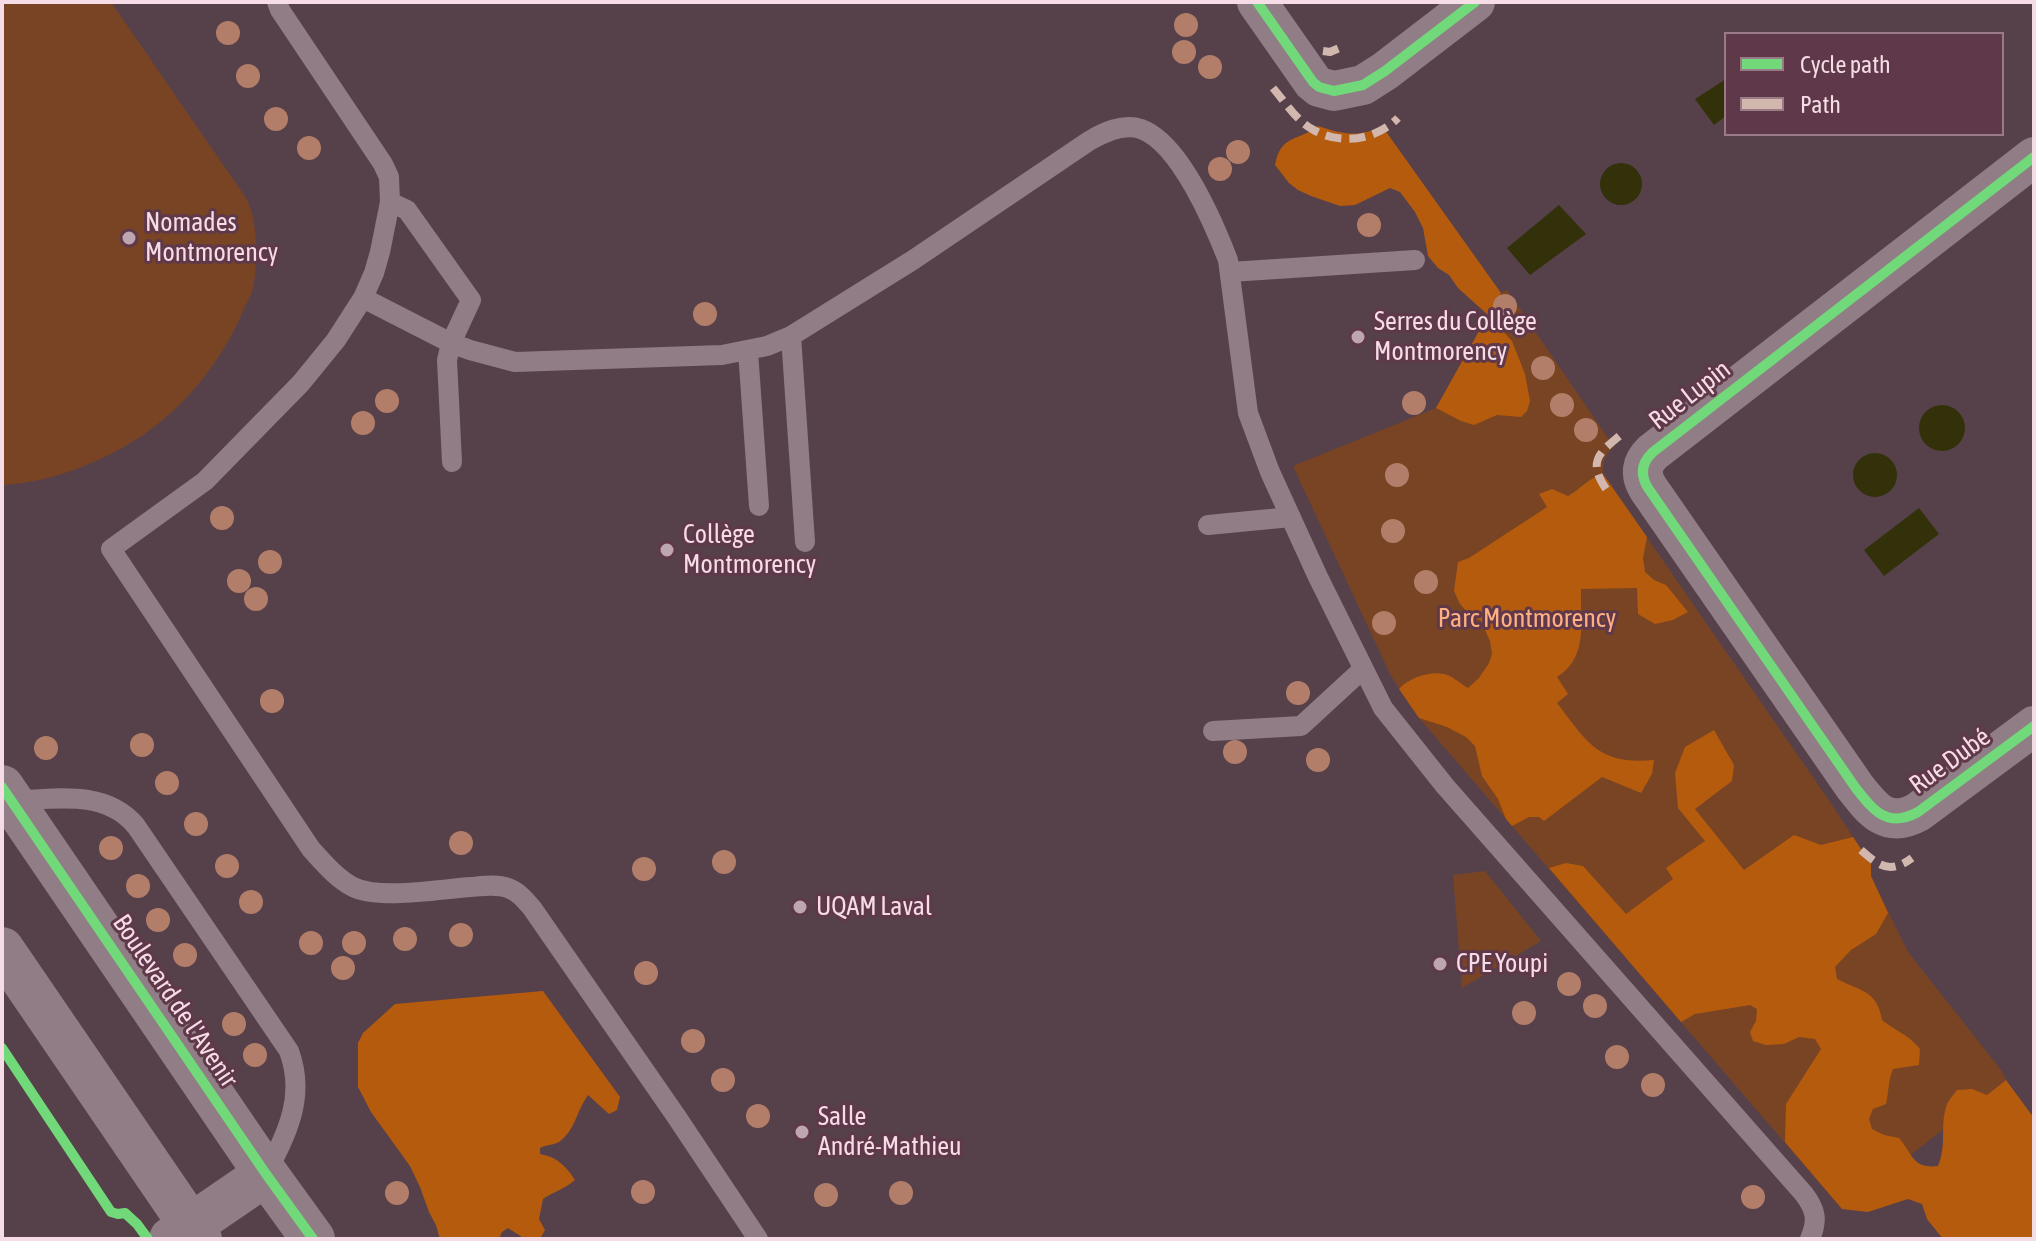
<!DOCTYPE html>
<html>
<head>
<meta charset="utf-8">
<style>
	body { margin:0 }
	#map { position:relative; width:2036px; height:1241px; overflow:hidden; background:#56414b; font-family:"Asap Condensed",sans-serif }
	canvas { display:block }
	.frame { position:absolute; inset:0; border:4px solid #f5dce6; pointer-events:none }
	.legend { position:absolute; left:1724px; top:32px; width:280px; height:104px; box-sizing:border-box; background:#5f384a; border:2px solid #9b7a88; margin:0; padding:10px 14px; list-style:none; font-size:24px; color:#f5dce6 }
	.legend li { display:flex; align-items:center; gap:16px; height:40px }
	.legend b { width:40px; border:2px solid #9b7a88 }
</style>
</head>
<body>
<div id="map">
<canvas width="2036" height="1241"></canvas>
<div class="frame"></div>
<ul class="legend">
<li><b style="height:10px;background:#71d979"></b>Cycle path</li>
<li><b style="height:10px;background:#d1b7ad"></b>Path</li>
</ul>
</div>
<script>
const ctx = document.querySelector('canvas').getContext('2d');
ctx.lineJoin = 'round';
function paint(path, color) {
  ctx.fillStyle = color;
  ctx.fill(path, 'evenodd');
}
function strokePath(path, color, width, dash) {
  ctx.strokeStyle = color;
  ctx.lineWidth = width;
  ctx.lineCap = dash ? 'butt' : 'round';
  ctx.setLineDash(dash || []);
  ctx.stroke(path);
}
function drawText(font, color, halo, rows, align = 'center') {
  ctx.font = font + ' "Asap Condensed",sans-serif';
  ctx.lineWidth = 6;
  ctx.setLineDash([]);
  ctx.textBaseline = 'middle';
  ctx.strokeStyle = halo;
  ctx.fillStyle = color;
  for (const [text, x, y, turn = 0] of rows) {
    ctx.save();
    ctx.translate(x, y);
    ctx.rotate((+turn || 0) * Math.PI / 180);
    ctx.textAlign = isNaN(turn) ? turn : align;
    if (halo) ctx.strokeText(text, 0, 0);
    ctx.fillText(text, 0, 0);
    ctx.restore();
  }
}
const green = new Path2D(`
	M2,2H111L246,198C254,214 255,228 256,245C256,259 256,275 253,288C251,296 246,304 243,311C222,361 185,407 140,437C100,463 49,483 2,485Z
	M1507,290L1614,447C1604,455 1603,461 1603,474L1828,799L1871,864V876L1908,952L2001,1070L2006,1080L1842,1209L1419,718L1391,676L1293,466L1436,408L1501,293Z
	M1485,871L1541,941L1462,988L1453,875Z`);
const forest = new Path2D(`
	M1318,126C1342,134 1359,138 1382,126L1501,293L1489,316L1512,341L1525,374L1530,401L1527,411L1521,417L1497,415L1474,425L1461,421L1436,408L1488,315L1458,288L1449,275L1438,268L1428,256L1423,228L1415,212L1400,192L1390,188L1355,205L1340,206L1311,196L1298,190L1289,183L1275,165C1281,134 1297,142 1318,126Z
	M1603,474L1647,537L1643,558L1645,572L1654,580L1666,585L1688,612L1673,620L1655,624L1638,614L1637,588L1581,589C1580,622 1589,657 1557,677L1568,694L1557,703C1588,743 1598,765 1654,760L1652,774L1641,793L1602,777L1544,821L1539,817H1529L1512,826L1506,819L1498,799L1482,776L1475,746L1466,737L1447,727L1419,718L1399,689C1409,678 1429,671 1444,674C1451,675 1461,684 1468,688L1479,678L1489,663L1492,654L1490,641L1481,621L1470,615L1460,604L1454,591L1458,562L1469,558L1547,507L1539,494L1552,489L1568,496C1582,488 1587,479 1603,474Z
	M1714,730L1734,765L1732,781L1695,809L1744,870L1794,835L1821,845L1853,837L1871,864V876L1888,913L1876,934L1851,950L1835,967L1837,979C1860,991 1877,990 1882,1020C1897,1032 1908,1034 1920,1049L1919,1065L1893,1069C1888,1080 1889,1092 1886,1104L1873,1109L1869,1119L1872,1129L1884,1135L1899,1138C1913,1154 1912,1169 1938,1166C1947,1144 1940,1127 1946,1107C1948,1101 1953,1095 1957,1090L1972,1089L1987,1095L2006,1080L2034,1118V1239H1943L1927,1219L1922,1204L1908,1199L1868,1212L1842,1209L1785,1142L1786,1104L1821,1049L1815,1039L1799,1037L1784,1044L1766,1045L1753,1041L1750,1032L1756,1021L1757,1009L1750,1005L1695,1014L1681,1022L1549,868L1566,863L1583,866L1626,914L1673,879L1666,868L1705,841L1678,808L1675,773L1685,747Z
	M543,991L620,1097L617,1110L609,1114L588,1095C577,1110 575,1131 559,1142C554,1145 545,1145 540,1148V1154C557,1157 566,1166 575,1180C565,1189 553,1192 543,1199L539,1219L545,1230L541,1237L525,1239L508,1228L502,1232L499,1239H440L436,1225L429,1212L420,1187L410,1166L371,1112L358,1087V1043L363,1033L395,1004Z`);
const water = new Path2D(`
	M1726,79V116L1714,125L1695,99Z
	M1600 184a21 21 0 1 1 42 0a21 21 0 1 1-42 0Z
	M1559,205L1586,234L1530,275L1507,248Z
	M1919 428a23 23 0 1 1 46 0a23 23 0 1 1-46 0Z
	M1853 475a22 22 0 1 1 44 0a22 22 0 1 1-44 0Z
	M1919,508L1939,534L1884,576L1864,550Z`);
const service = new Path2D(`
	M277,2L280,10L383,164L389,177L390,202L380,252L374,273L363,298L336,340L301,383L205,481L111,549L311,849C323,862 336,878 353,887C380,900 440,889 471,887C483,886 497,884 508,888C519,892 525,900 532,908L676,1116L758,1239
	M390,202L407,210L471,300L451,343L447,360L452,462
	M1230,272L1415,260
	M363,298L451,343L470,350L515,362L722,355L767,346L791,336L913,260L1089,141C1104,132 1123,123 1141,129C1180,143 1214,224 1228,260L1248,413L1270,472L1318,577L1383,708L1445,786L1804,1194C1816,1210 1818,1220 1810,1239
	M791,336L805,542
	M748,351L759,506
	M1208,525L1291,517
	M1213,731L1301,726L1363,669
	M12,801C55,799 105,789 136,826L289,1051C306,1097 287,1133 266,1174`);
const minor = new Path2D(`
	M1257,2L1313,82L1319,87L1334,91L1363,85L1385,71L1475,2
	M2034,157L1653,452C1641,463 1640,475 1648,488L1855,787C1873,810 1887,829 1918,812L2034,726`);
const tertiary = new Path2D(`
	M2,787L266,1174L313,1239
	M2,949L200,1239
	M171,1239L266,1174`);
const quiet = new Path2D(`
	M1323,51L1330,52L1344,46
	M1273,88C1285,102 1296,120 1312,129C1340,146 1376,140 1398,118
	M1606,489C1586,459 1601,452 1624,432
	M1861,850C1880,867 1890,874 1912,858`);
const cycleway = new Path2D(`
	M1257,2L1313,82L1319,87L1334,91L1363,85L1385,71L1475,2
	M2034,157L1653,452C1641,463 1640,475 1648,488L1855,787C1873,810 1887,829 1918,812L2034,726
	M2,787L266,1174L313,1239
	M2,1048L111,1212L118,1214L125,1213L137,1224L148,1239`);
const trees = [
	[1186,25],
	[228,33],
	[1184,52],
	[1210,67],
	[248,76],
	[276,119],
	[309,148],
	[1238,152],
	[1220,169],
	[1369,225],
	[1505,306],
	[705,314],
	[1543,368],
	[387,401],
	[1414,403],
	[1562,405],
	[363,423],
	[1586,430],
	[1397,475],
	[222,518],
	[1393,531],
	[270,562],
	[239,581],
	[1426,582],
	[256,599],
	[1384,623],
	[1298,693],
	[272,701],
	[142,745],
	[46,748],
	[1235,752],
	[1318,760],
	[167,783],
	[196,824],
	[461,843],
	[111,848],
	[724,862],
	[227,866],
	[644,869],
	[138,886],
	[251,902],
	[158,920],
	[461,935],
	[405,939],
	[311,943],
	[354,943],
	[185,955],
	[343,968],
	[646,973],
	[1569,984],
	[1595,1006],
	[1524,1013],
	[234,1024],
	[693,1041],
	[255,1055],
	[1617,1057],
	[723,1080],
	[1653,1085],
	[758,1116],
	[643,1192],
	[397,1193],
	[901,1193],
	[826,1195],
	[1753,1197]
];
const markers = [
	[129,238,8,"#bda6b0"],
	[1358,337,8,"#bda6b0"],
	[667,550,8,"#bda6b0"],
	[800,907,8,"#bda6b0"],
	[1440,964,8,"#bda6b0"],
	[802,1132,8,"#bda6b0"]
];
const poiNames = [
	["Nomades",145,223],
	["Montmorency",145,253],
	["Serres du Collège",1374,322],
	["Montmorency",1374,352],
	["Collège",683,535],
	["Montmorency",683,565],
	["UQAM Laval",816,907],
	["CPE Youpi",1456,964],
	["Salle",818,1117],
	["André-Mathieu",818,1147]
];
const streetNames = [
	["Rue Lupin",1690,395,-38],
	["Rue Dubé",1950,761,-36],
	["Boulevard de l'Avenir",175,1001,56]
];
const parkNames = [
	["Parc Montmorency",1527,619]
];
paint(green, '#794423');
paint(forest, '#b55b0e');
paint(water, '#32310a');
strokePath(service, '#907d86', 20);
strokePath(minor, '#907d86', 40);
strokePath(tertiary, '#907d86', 44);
strokePath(quiet, '#d1b7ad', 8, [16, 8]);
strokePath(cycleway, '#71d979', 10);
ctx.fillStyle = '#b27e69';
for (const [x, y] of trees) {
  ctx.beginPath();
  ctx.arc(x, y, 12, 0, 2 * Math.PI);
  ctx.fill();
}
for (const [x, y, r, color] of markers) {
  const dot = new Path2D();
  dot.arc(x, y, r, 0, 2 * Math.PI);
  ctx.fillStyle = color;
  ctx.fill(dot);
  strokePath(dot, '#5f384a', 3);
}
drawText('26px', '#f5dce6', '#5f384a', poiNames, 'left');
drawText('26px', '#f5dce6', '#5f384a', streetNames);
drawText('26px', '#feb082', '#5f384a', parkNames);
</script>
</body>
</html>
